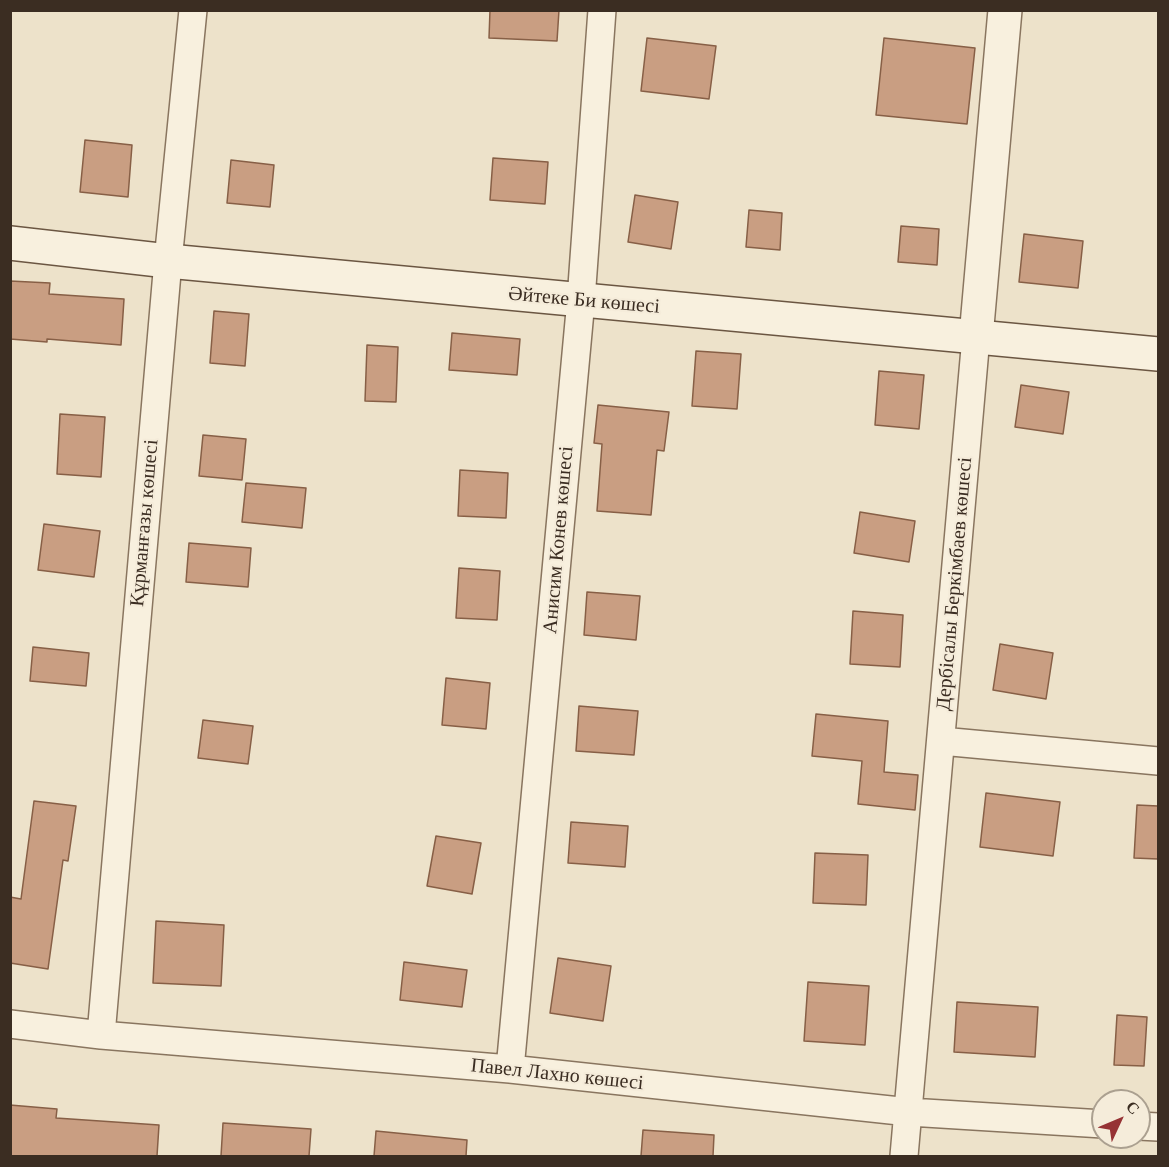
<!DOCTYPE html>
<html>
<head>
<meta charset="utf-8">
<style>
	body { margin:0 }
	#map { position:relative; width:1169px; height:1167px; overflow:hidden; background:#ede2ca; font-family:"Times New Roman",serif }
	canvas { display:block }
	.frame { position:absolute; inset:0; border:12px solid #3b2d22; pointer-events:none }
	.north { position:absolute; left:1091px; top:1089px; width:60px; height:60px; box-sizing:border-box; background:#f5ecda; border:2px solid #aba090; border-radius:50%; rotate:46deg; font-size:16px; font-weight:700; line-height:24px; text-align:center; color:#3b2d22 }
	.north::after { content:''; display:block; margin:auto; width:21px; height:27px; background:#963234; clip-path:polygon(50% 0,100% 100%,50% 72%,0 100%) }
</style>
</head>
<body>
<div id="map">
<canvas width="1169" height="1167"></canvas>
<div class="frame"></div>
<div class="north">С</div>
</div>
<script>
const ctx = document.querySelector('canvas').getContext('2d');
ctx.lineJoin = 'round';
function paint(path, color) {
  ctx.fillStyle = color;
  ctx.fill(path, 'evenodd');
}
function strokePath(path, color, width, dash) {
  ctx.strokeStyle = color;
  ctx.lineWidth = width;
  ctx.lineCap = dash ? 'butt' : 'round';
  ctx.setLineDash(dash || []);
  ctx.stroke(path);
}
function drawText(font, color, halo, rows, align = 'center') {
  ctx.font = font + ' "Times New Roman",serif';
  ctx.lineWidth = 4.5;
  ctx.setLineDash([]);
  ctx.textBaseline = 'middle';
  ctx.strokeStyle = halo;
  ctx.fillStyle = color;
  for (const [text, x, y, turn = 0] of rows) {
    ctx.save();
    ctx.translate(x, y);
    ctx.rotate((+turn || 0) * Math.PI / 180);
    ctx.textAlign = isNaN(turn) ? turn : align;
    if (halo) ctx.strokeText(text, 0, 0);
    ctx.fillText(text, 0, 0);
    ctx.restore();
  }
}
const building = new Path2D(`
	M490,10H559L557,41L489,38Z
	M647,38L716,46L709,99L641,91Z
	M884,38L975,48L967,124L876,115Z
	M85,140L132,145L128,197L80,192Z
	M493,158L548,162L545,204L490,200Z
	M231,160L274,165L270,207L227,203Z
	M635,195L678,202L671,249L628,242Z
	M749,210L782,213L780,250L746,247Z
	M901,226L939,229L937,265L898,262Z
	M1024,234L1083,241L1078,288L1019,282Z
	M10,281L50,283L49,294L124,299L121,345L47,339V342L10,339Z
	M214,311L249,314L245,366L210,363Z
	M452,333L520,339L517,375L449,370Z
	M367,345L398,347L396,402L365,401Z
	M696,351L741,354L737,409L692,406Z
	M879,371L924,375L919,429L875,425Z
	M1021,385L1069,392L1063,434L1015,427Z
	M598,405L669,412L664,451L657,450L651,515L597,511L602,444L594,443Z
	M60,414L105,417L101,477L57,474Z
	M203,435L246,439L242,480L199,476Z
	M460,470L508,473L506,518L458,516Z
	M246,483L306,488L302,528L242,522Z
	M860,512L915,521L909,562L854,553Z
	M44,524L100,531L94,577L38,570Z
	M189,543L251,548L248,587L186,582Z
	M459,568L500,571L497,620L456,618Z
	M587,592L640,596L636,640L584,635Z
	M853,611L903,615L900,667L850,664Z
	M1000,644L1053,653L1046,699L993,690Z
	M33,647L89,653L86,686L30,681Z
	M446,678L490,683L486,729L442,725Z
	M579,706L638,711L634,755L576,751Z
	M816,714L888,721L884,772L918,775L915,810L858,804L862,761L812,756Z
	M203,720L253,726L248,764L198,758Z
	M986,793L1060,802L1053,856L980,847Z
	M34,801L76,806L68,861L63,860L48,969L10,963V897L21,899Z
	M1137,805L1158,806V859L1134,858Z
	M571,822L628,826L625,867L568,863Z
	M436,836L481,843L472,894L427,886Z
	M815,853L868,855L866,905L813,903Z
	M156,921L224,925L221,986L153,983Z
	M558,958L611,966L603,1021L550,1013Z
	M404,962L467,970L462,1007L400,1000Z
	M808,982L869,986L865,1045L804,1041Z
	M957,1002L1038,1007L1035,1057L954,1052Z
	M1117,1015L1147,1017L1144,1066L1114,1065Z
	M10,1105L57,1109L56,1118L159,1125L157,1156H10Z
	M223,1123L311,1129L309,1156H221Z
	M643,1130L714,1135L713,1156H641Z
	M376,1131L467,1140L466,1156H374Z`);
const minor = new Path2D(`
	M941,741L1158,761
	M10,1024L101,1035L510,1069L909,1112L1103,1124
	M101,1035L168,261L193,10
	M510,1069L581,300L602,10
	M1139,1126L1158,1127
	M904,1156L976,337`);
const tertiary = new Path2D(`
	M976,337L1005,10`);
const secondary = new Path2D(`
	M10,243L168,261L1158,354`);
const streetNames = [
	["Әйтеке Би көшесі",584,301,5],
	["Құрманғазы көшесі",145,523,-85],
	["Анисим Конев көшесі",559,540,-85],
	["Дербісалы Беркімбаев көшесі",955,584,-85],
	["Павел Лахно көшесі",557,1075,6]
];
paint(building, '#c99e82');
strokePath(building, '#875f46', 1.5);
strokePath(minor, '#89755f', 30);
strokePath(tertiary, '#89755f', 36);
strokePath(secondary, '#6b5642', 36);
strokePath(minor, '#f8f0de', 27);
strokePath(tertiary, '#f8f0de', 33);
strokePath(secondary, '#f8f0de', 33);
drawText('20px', '#3b2d22', '#f5ecda', streetNames);
</script>
</body>
</html>
